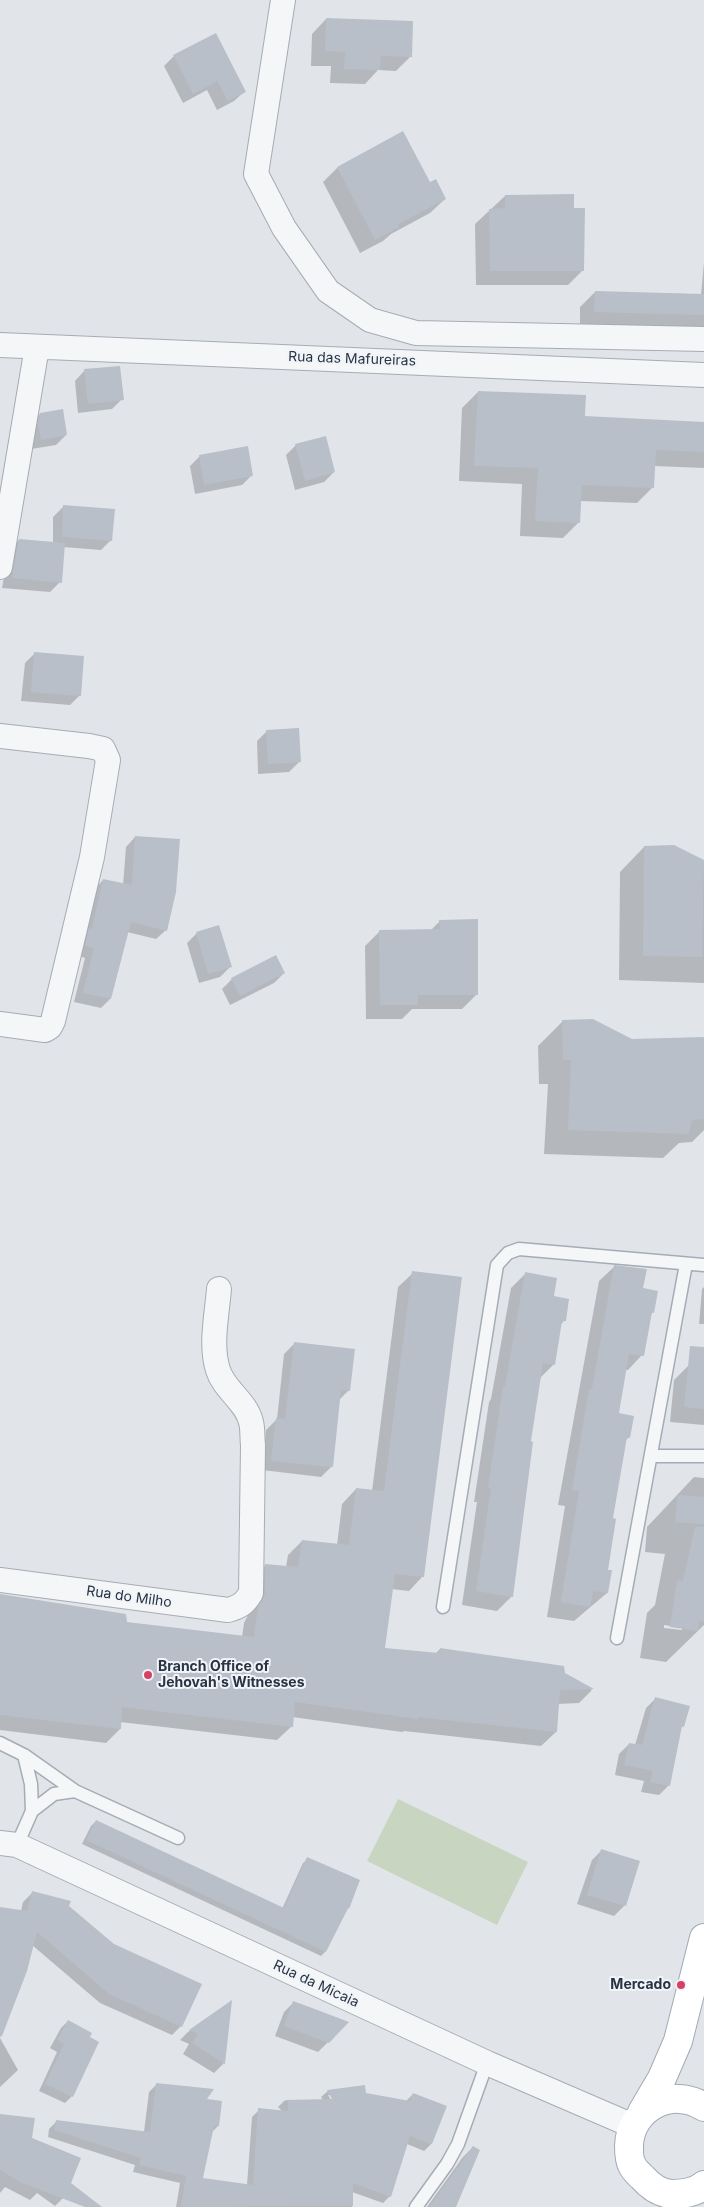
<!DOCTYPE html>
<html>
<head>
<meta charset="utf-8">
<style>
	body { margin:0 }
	canvas { display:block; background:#e1e5ea }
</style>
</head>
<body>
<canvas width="704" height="2207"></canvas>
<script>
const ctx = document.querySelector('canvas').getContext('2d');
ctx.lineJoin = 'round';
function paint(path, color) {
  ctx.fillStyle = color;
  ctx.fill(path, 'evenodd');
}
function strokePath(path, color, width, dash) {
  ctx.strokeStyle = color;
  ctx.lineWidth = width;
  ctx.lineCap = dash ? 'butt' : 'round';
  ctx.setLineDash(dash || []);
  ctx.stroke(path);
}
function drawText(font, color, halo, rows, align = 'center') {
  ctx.font = font + ' Inter,sans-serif';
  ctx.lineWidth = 4;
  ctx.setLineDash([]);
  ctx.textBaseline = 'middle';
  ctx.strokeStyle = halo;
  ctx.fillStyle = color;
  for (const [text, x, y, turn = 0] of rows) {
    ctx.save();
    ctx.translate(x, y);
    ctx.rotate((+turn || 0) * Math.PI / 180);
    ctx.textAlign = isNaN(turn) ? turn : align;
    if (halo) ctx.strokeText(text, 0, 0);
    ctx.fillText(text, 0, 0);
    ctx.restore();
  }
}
const green = new Path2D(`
	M398,1799L528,1862L497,1925L367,1861Z`);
const shadow = new Path2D(`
	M326,19L411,56L396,71L378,70L365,84L330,83L331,66H311L312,34Z
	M174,56L244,92L234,101L217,110L207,90L183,103L164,66Z
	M337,168L430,184L445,199L430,213L391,234L383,241L360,253L323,182Z
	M505,196L573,209L583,270L568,285H476L475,224Z
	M704,262V335L580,326V307L595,292L701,295Z
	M84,371L122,399L112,409L78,413L75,381Z
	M478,392L584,417L704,423V468L654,466L653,487L637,503L580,501L579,522L563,538L520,536L522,484L459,481L462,408Z
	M40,414L66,435L56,445L31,449L30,424Z
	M296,445L334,472L324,482L295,490L286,455Z
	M200,456L252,475L242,485L195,494L190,466Z
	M63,507L111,540L101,550L63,547L60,582L50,592L2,588L9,550L19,540L53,543V517Z
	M35,653L80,695L70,705L21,701L25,663Z
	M267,731L299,762L289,772L258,774L257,741Z
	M135,837L166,930L156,939L127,932L110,999L101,1008L74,1002L85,958L76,955L94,890L103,880L123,885L126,847Z
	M644,847H674L704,861V983L619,980L620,872Z
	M440,921L477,994L462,1009H412L402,1019H366L365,946L380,931H430Z
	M197,933L230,967L220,977L199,983L187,943Z
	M284,973L274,983L230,1005L222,989L232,979Z
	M563,1021L632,1040L704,1039V1130L692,1142L679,1143L663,1158L544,1154L548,1084H539L538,1046Z
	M614,1267L642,1289L653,1312L650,1316L642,1355L628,1370H625L618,1414L629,1437L626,1440L611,1519L606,1571L607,1593L574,1621L547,1617L565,1506L558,1505L599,1281Z
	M413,1273L423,1576L409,1591L391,1589L384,1649L435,1654L440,1649L563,1674L592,1690L579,1703L558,1704L556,1732L541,1746L404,1731L402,1732L292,1717V1726L277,1740L120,1722V1729L106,1743L0,1730V1595L126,1623L242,1637L244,1623L251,1609V1579L266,1565L286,1567L288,1555L302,1541L337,1545L342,1504L356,1489L372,1491L398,1287Z
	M525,1274L553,1297L564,1321L560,1325L554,1364L539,1379L529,1442L512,1596L497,1611L462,1605L477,1502H474L489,1402L491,1399L511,1288Z
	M704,1287V1324H699L702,1289Z
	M294,1344L349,1390L338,1401L331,1467L321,1477L262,1470L266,1430L277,1419L284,1354Z
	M689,1365L704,1367V1425L670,1422L674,1380Z
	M694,1477L704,1478V1625L666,1662L640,1658L647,1613L655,1605L665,1554L645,1552L647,1527ZM664,1625L682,1628V1630L664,1628Z
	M656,1698L683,1726L680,1729L669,1785L659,1795L641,1792L644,1781L615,1775L619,1754L629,1744L635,1745L646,1708Z
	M96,1821L282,1909L303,1863L308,1859L358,1881L348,1908L325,1952L321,1956L82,1844L91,1826Z
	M602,1850L638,1862L624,1906L614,1916L577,1904L592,1860Z
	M32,1893L68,1906L181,2026L172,2035L100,2003L32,1945L25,1971L0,2038L18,2070L0,2087V1909L21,1911L23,1902Z
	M294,2002L328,2042L318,2052L275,2036L284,2012Z
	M230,2003L224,2063L214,2073L183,2054L189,2044L180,2040L189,2031Z
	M68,2021L88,2038L72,2096L65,2103L39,2091L57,2052L50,2048L61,2028Z
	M156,2085L205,2100L218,2126L212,2132L201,2179L247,2185L252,2117L259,2110L282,2111L278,2107L284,2101L323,2100L321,2097L328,2091L365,2094L406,2101L413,2094L445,2106L431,2144L424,2151L407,2144L390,2196L383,2203L352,2192V2207H176L180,2183L133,2172L135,2165L48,2137L49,2129L56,2122L144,2132L149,2092ZM328,2095H331L334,2105Z
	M0,2115L31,2139L64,2197L55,2206L37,2193L30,2200L5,2187L0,2193Z
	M473,2147L455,2207H427L463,2157Z`);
const building = new Path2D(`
	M326,18L413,21L412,57L381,56L380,70L344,69L345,52L325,51Z
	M216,33L246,92L228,101L217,81L193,94L173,55Z
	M403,131L430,182L436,179L446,199L398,224L399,227L375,240L337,167Z
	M574,194V208H585L584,271H490L489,209L505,208V195Z
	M595,291L704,294V315L594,312Z
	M120,366L124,400L88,404L84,369Z
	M478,391L586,395L585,416L704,422V452L656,450L654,488L582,485L580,523L535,521L538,468L474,466Z
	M63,409L67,435L41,440L38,424L40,413Z
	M326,436L335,472L305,481L295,444Z
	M248,446L253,476L204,485L199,455Z
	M63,505L115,509L112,541L62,537Z
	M19,539L65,543L62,583L12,578Z
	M34,652L84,656L81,696L31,692Z
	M299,728L301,762L268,764L266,730Z
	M135,836L180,839L176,892L167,931L131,922L111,999L83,993L94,948L85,946L89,928L92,929L103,879L132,885Z
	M674,845L704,860L702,957L643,956L644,846Z
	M478,919V995H418V1005H380L379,930L440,929L439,920Z
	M219,925L232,967L208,974L196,932Z
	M276,955L285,973L240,996L231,978Z
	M593,1019L632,1039L704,1037V1119L692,1120L689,1134L568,1130L571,1060H563L562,1020Z
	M614,1265L647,1269L643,1288L658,1291L654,1313L652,1312L644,1356L629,1354L619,1413L634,1416L630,1438L627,1437L613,1518L616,1519L608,1570H612L608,1593L593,1591L590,1607L561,1602L579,1491L572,1490L589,1389H592Z
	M412,1271L462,1277L424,1577L395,1574L385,1648L439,1653L440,1648L564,1666L565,1673L594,1689L560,1690L557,1732L418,1717V1719L295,1702L293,1727L122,1707L121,1729L0,1715V1594L126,1614L127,1622L254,1637L258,1607L265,1594V1564L298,1567L302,1540L349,1545L356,1488L384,1491Z
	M525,1272L557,1278L554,1296L569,1299L566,1321H562L555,1365L543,1363L531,1441L533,1442L513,1597L476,1591L491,1488H488L503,1386H505Z
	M294,1342L355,1349L350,1391L341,1390L333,1467L271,1461L276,1418L285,1419Z
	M690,1346L704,1347V1409L684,1407Z
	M678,1495L704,1497V1524L675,1522Z
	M695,1527H704V1622L699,1621L698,1631L670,1627L677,1580L683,1581Z
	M655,1697L690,1706L684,1727L682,1726L670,1786L650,1782L653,1771L624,1765L629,1743L642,1745Z
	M96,1820L284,1908L307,1857L360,1880L349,1909L348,1908L326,1952L86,1840Z
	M601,1849L640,1861L626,1906L587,1895Z
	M32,1891L71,1901L69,1906L114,1944L202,1984L182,2027L109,1994L37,1932L27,1971L2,2036H0V1907L27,1911Z
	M232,2000L225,2064L192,2043L198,2034L189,2030Z
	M293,2001L320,2011L349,2022L329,2043L284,2026Z
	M68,2020L92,2033L90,2037L99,2042L73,2097L45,2084L64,2044L57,2040Z
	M156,2083L214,2089L207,2099L222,2101L219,2126H214L203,2178L253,2185L258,2108L288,2111V2102L284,2100L332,2099L327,2090L365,2085L366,2093L410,2101L413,2093L447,2106L432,2144L410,2136L391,2197L353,2183V2206L181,2207L186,2176L139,2165L141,2158L54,2130L56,2120L150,2132Z
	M0,2114L35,2118L32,2138L81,2158L71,2183L102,2207H85L22,2183L0,2170Z
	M473,2146L480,2150L456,2207H429Z`);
const lane = new Path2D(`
	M652,1456H704
	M443,1607L497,1265L508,1253L519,1249L704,1265
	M617,1638L686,1264
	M0,1743L24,1755L75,1791
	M24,1755L31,1784L32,1811
	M17,1845L32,1811L54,1794L75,1791L178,1838
	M416,2207L447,2164L458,2144L487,2063`);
const street = new Path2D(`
	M283,0L256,174L284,228L328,291L370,320L416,333L704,339
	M0,345L704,375
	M0,567L37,347
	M0,736L89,746L103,749L108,760L92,857L53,1021L50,1027L45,1030L0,1024
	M0,1580L228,1610C240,1607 245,1603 251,1593L253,1445C252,1438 253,1429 251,1422C246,1401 224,1390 218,1370C210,1345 217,1314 219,1289
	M0,1843L17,1845L487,2063L633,2126`);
const primary = new Path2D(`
	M704,2107C672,2086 630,2108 629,2146C629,2152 629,2160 632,2165C634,2170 639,2174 642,2177C650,2186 659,2193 671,2194C683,2194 695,2193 704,2185
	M642,2112L662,2078L678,2041L704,1938`);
const markers = [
	[148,1675,5,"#d54063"],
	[681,1985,5,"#d54063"]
];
const streetNames = [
	["Rua das Mafureiras",352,359,2],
	["Rua do Milho",129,1597,8],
	["Rua da Micaia",316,1984,25]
];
const poiNames = [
	["Branch Office of",158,1667],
	["Jehovah's Witnesses",158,1683],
	["Mercado",671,1985,"right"]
];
paint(green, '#c8d5c1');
paint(shadow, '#0003');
paint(building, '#b8bfc8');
strokePath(lane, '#a6acb5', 15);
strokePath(street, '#a6acb5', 26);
strokePath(primary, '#9fabb7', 30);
strokePath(lane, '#f4f6f8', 12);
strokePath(street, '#f4f6f8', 24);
strokePath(primary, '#fff', 28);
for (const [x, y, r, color] of markers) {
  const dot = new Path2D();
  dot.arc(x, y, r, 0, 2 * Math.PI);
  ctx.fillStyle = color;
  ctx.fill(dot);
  strokePath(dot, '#f1f4f8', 2);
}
drawText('14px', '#283443', '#f1f4f8', streetNames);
drawText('bold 14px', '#283443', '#f1f4f8', poiNames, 'left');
</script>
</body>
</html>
